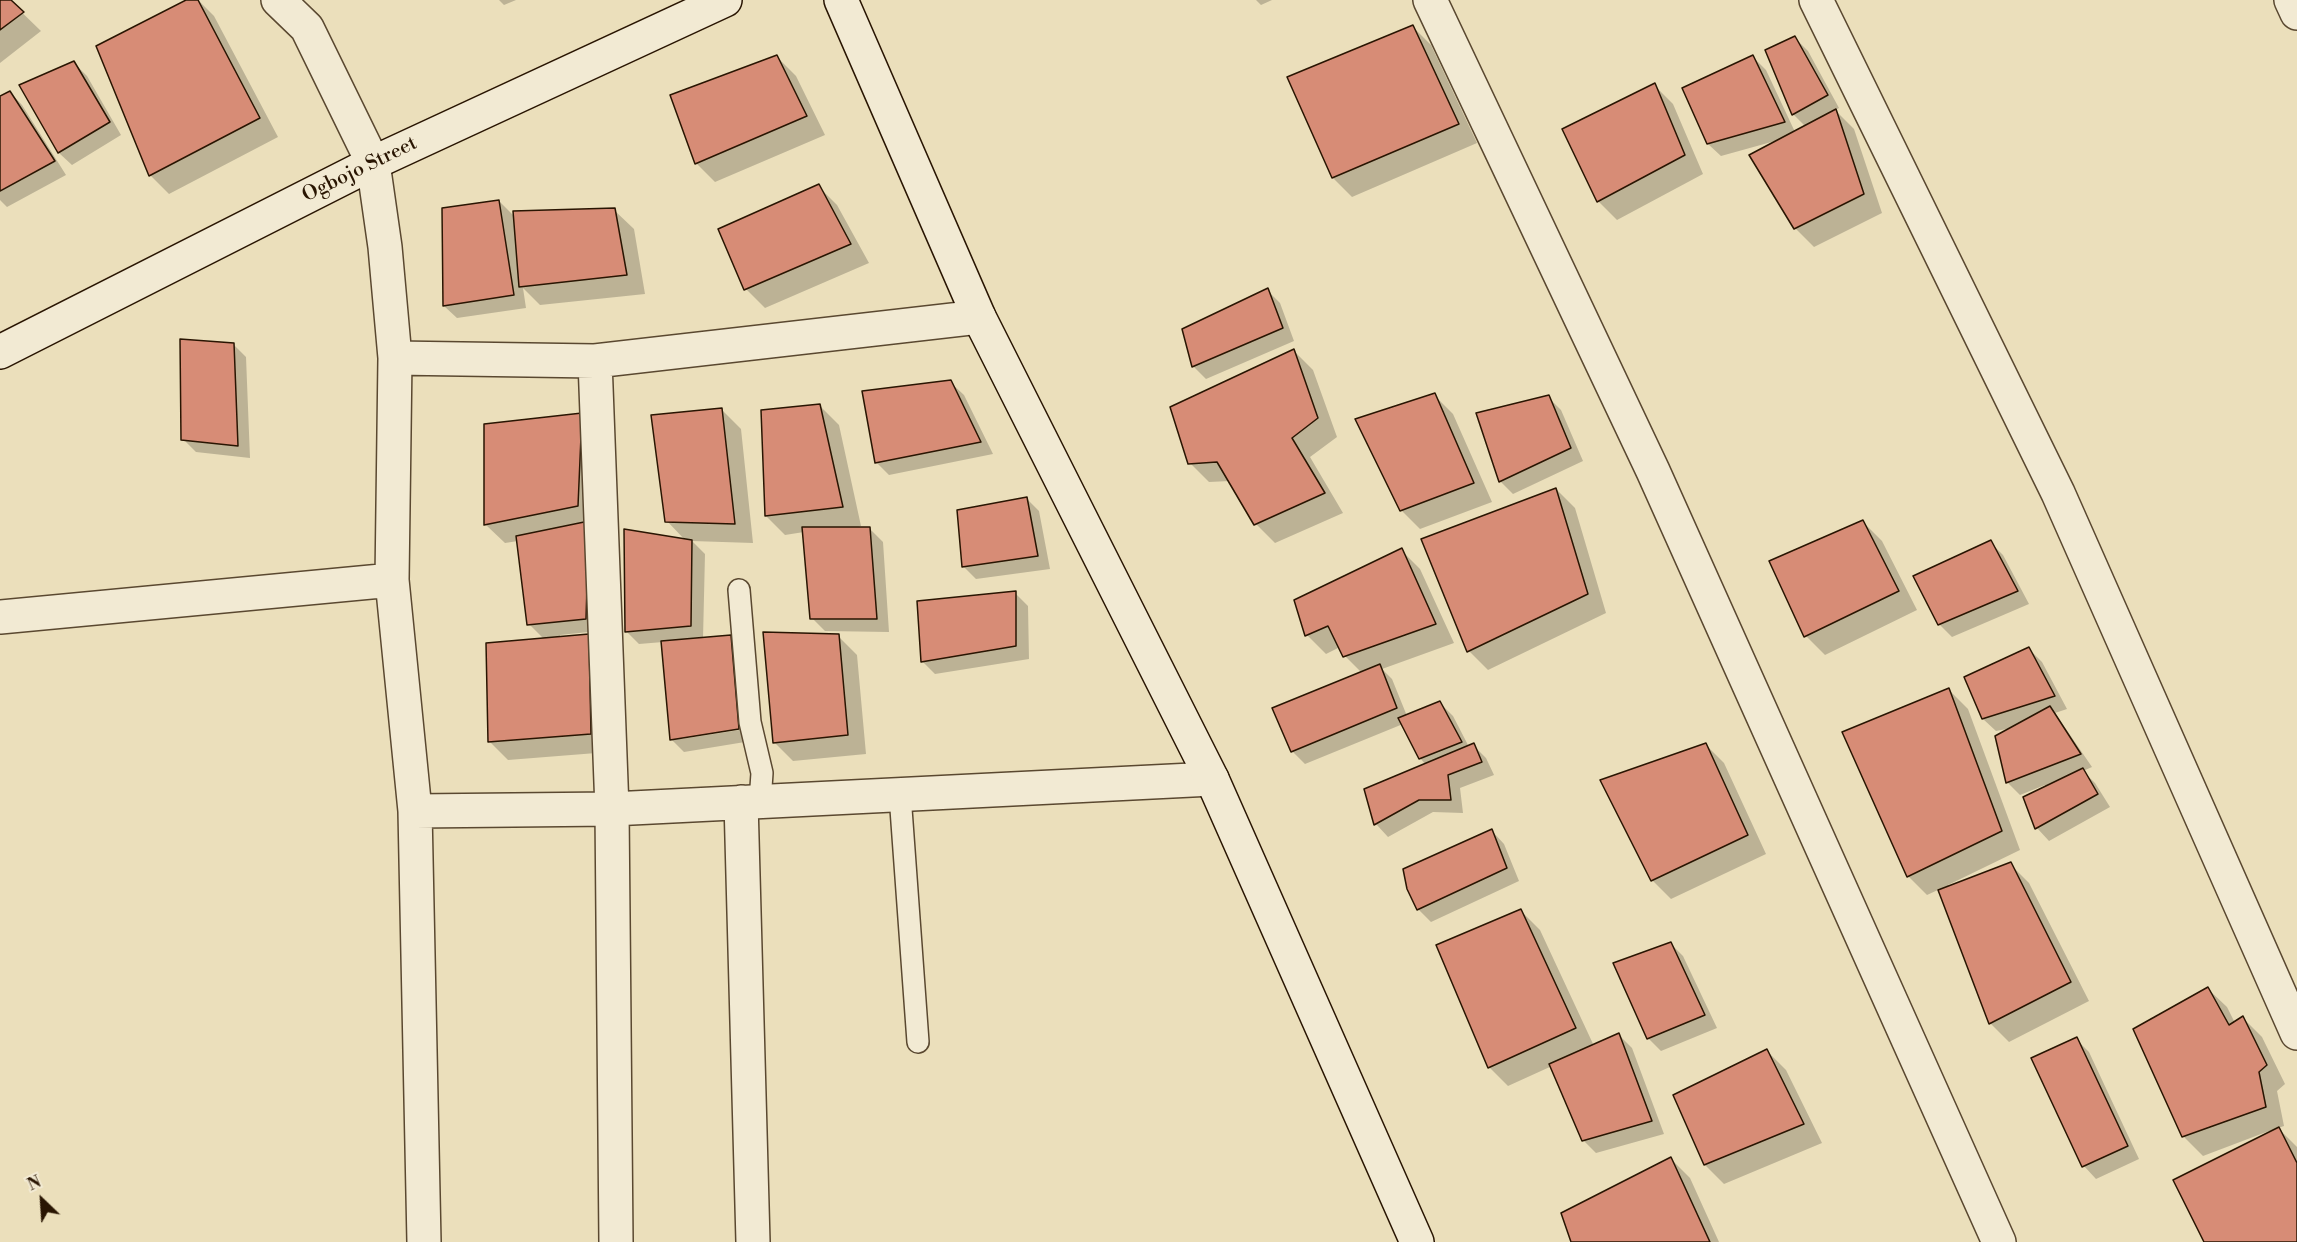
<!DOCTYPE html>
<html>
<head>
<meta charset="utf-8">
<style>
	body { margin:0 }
	#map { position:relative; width:2297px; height:1242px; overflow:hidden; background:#ebdfbb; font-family:"Libre Bodoni",serif }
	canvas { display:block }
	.north { position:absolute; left:12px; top:1170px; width:60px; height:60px; -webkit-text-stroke:4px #f2ead3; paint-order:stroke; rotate:335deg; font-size:16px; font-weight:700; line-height:24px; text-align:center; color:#291502 }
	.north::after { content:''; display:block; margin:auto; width:21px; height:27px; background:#291502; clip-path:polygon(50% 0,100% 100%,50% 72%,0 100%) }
</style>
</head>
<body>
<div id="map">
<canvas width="2297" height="1242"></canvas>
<div class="north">N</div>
</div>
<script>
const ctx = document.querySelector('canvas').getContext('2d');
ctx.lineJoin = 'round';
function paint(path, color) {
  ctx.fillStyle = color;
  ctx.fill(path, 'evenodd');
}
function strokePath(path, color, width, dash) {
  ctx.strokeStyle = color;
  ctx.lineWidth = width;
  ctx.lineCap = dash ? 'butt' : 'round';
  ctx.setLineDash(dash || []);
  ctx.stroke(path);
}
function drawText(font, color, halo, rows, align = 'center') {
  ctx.font = font + ' "Libre Bodoni",serif';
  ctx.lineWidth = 6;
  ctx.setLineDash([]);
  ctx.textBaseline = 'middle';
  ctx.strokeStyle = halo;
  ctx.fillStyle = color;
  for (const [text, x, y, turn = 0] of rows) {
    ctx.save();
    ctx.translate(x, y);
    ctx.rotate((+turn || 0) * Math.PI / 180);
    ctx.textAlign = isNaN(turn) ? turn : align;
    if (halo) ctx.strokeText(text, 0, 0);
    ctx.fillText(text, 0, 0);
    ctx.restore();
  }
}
const shadow = new Path2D(`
	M0,0H9L41,31L0,63Z
	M189,0H198L214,16L278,137L169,194L150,175Z
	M499,0H516L504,5Z
	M1256,0H1272L1261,5Z
	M1412,26L1431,45L1477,143L1352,197L1333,178Z
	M1795,38L1808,51L1839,108L1835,110L1854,129L1882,213L1814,247L1795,228L1775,141L1721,156L1708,144L1753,57L1766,70L1795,132L1805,126L1793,114Z
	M777,57L796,76L825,135L715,182L696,163Z
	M74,63L87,76L121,135L72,165L59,153Z
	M1654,85L1673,104L1703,174L1617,220L1598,201Z
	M10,92L22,105L66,175L7,207L0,200V98Z
	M818,186L837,205L869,263L765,308L746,289L720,230Z
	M499,201L515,217L614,210L634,229L645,294L540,305L523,288L526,308L457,318L444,306Z
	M1267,290L1280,303L1294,341L1206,379L1193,366Z
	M233,344L246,357L250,458L196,452L183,439Z
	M1294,351L1313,370L1337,437L1310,457L1343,513L1275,543L1256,524L1230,481L1209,482L1190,463Z
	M950,382L964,395L993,454L889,475L876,462Z
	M1434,395L1453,414L1492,502L1420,529L1401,510Z
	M1548,397L1561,410L1583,461L1513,494L1500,481Z
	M820,406L839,425L861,526L853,529H870L883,542L889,632L825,631L812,618L804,532L785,535L766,516Z
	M722,410L741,429L753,543L692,541L705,554L703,639L731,637L744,650L751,741L684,752L671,739L663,642L639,644L626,631L685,540L667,521ZM746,726V729L681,739V736Z
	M582,415L598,631L560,635V638L589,635L609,752L508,760L489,741L544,639L529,624L518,541L505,543L486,525Z
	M1556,489L1575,508L1606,613L1488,670L1469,651L1423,540Z
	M1026,498L1039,511L1050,569L976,579L963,566Z
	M1863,522L1882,541L1917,610L1825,655L1806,636L1771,562Z
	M1990,542L2003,555L2029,604L1952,637L1939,624Z
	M1401,550L1420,569L1454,643L1382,669L1392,679L1407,716L1440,703L1453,716L1469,747L1473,745L1486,758L1494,775L1460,788L1463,813L1433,812L1388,837L1376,824L1426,765L1420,758L1403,724L1305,764L1292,751L1362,673L1345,656L1340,647L1326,654L1307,635Z
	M1015,593L1028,606L1029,659L935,674L922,661Z
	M838,636L857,655L866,754L793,761L774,742Z
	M2029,649L2042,662L2067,709L2055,713L2092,767L2083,771L2095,783L2110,807L2049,841L2037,828L2045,785L2020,795L2007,782L2012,728L1996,731L1983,719L1966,678Z
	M1949,690L1968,709L2020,850L1948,885L1949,887L2010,864L2029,883L2089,1001L2009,1042L1990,1023L1940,889L1927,895L1908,876Z
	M1705,744L1724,763L1766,854L1671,899L1652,880Z
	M1492,831L1504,844L1519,881L1431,922L1418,909L1409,889Z
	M1521,911L1540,930L1594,1046L1619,1035L1632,1048L1664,1134L1596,1153L1583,1140L1552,1066L1508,1086L1489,1067Z
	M1670,943L1683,956L1717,1028L1661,1051L1648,1038Z
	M2208,989L2227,1007L2235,1023L2243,1018L2262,1037L2285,1084L2277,1091L2284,1126L2278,1128L2297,1147V1242H2206L2270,1133L2269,1131L2203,1156L2184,1137L2135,1030Z
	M2076,1039L2089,1052L2139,1159L2096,1179L2084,1166L2033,1059Z
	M1767,1051L1786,1070L1822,1143L1724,1184L1705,1165Z
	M1671,1159L1690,1178L1719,1242H1573Z`);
const building = new Path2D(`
	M0,0H11L24,12L0,30Z
	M186,0H198L260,118L149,176L96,46Z
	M1413,25L1459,124L1332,178L1287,77Z
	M1795,36L1828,95L1792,115L1765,50Z
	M777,55L807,116L695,164L670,95Z
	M1753,55L1785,122L1707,144L1682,88Z
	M74,61L110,122L58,153L19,85Z
	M1655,83L1685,155L1597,202L1562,129Z
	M10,91L55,161L0,191V96Z
	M1836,109L1864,194L1794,229L1749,155Z
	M819,184L851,244L744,290L718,229Z
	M499,200L514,295L443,306L442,208Z
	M615,208L627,275L519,287L513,211Z
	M1268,288L1283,328L1192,367L1182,329Z
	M180,339L234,343L238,446L181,440Z
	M1294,349L1318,418L1292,438L1325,493L1254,525L1217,462L1188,464L1170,407Z
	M951,380L981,442L875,463L862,391Z
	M1435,393L1474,483L1400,511L1355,419Z
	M1549,395L1571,448L1499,482L1476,413Z
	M820,404L843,507L765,516L761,410Z
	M722,408L735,524L665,522L651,415Z
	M582,413L578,506L484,525V424Z
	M1556,488L1588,594L1467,652L1421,539Z
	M1027,497L1038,556L962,567L957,510Z
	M1863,520L1899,591L1804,637L1769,561Z
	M589,521L586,619L527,625L516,536Z
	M802,527H870L877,619H810Z
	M624,529L692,540L691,626L625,632Z
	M1991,540L2018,591L1938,625L1913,576Z
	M1402,548L1436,624L1343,657L1328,626L1305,636L1294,600Z
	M1016,591V646L921,662L917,601Z
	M763,632L839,634L848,735L773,743Z
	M589,634L591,734L488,742L486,643Z
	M731,635L739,729L670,740L661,641Z
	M2029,647L2055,696L1982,719L1964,677Z
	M1380,664L1397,708L1291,752L1272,708Z
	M1949,688L2002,831L1907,877L1842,732Z
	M1440,701L1462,742L1419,759L1398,718Z
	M2050,706L2081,754L2006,783L1995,736Z
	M1474,743L1482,762L1448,775L1451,800H1419L1374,825L1364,789Z
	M1706,743L1748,835L1651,881L1600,780Z
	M2083,768L2098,794L2035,829L2023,797Z
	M1492,829L1507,868L1417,910L1407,889L1403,869Z
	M2011,862L2071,982L1989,1024L1938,890Z
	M1521,909L1576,1028L1488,1068L1436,945Z
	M1671,942L1705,1015L1647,1039L1613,963Z
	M2208,987L2229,1025L2243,1016L2267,1065L2259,1072L2266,1107L2182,1137L2133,1029Z
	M1619,1033L1652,1121L1582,1141L1549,1064Z
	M2077,1037L2128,1146L2082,1167L2031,1058Z
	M1767,1049L1804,1124L1704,1165L1673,1095Z
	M2279,1127L2297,1163V1242H2204L2173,1180Z
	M1671,1157L1710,1242H1571L1561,1213Z`);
const lane = new Path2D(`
	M739,590L750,722L762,773L760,802
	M900,795L918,1042`);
const street = new Path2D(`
	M278,0L307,28L373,163L385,247L395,358L392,580L415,811L424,1242
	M1430,0L1653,471L1999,1242
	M1816,0L2058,493L2297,1033
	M2291,0L2297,13
	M395,358L595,361L979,317
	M595,361L612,809L616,1242
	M0,617L392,580
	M741,802L753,1242
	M415,811L612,809L1212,779`);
const secondary = new Path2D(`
	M841,0L979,317L1212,779L1417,1242
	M0,352L373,163L725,0`);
const streetNames = [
	["Ogbojo Street",360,170,-26]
];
paint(shadow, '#0003');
paint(building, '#d78c76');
strokePath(building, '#291502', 1.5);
strokePath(lane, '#5a4830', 24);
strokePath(street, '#5a4830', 36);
strokePath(secondary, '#291502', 36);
strokePath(lane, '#f2ead3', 21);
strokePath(street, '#f2ead3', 33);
strokePath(secondary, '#f2ead3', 33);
drawText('20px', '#291502', '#f2ead3', streetNames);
</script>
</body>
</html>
